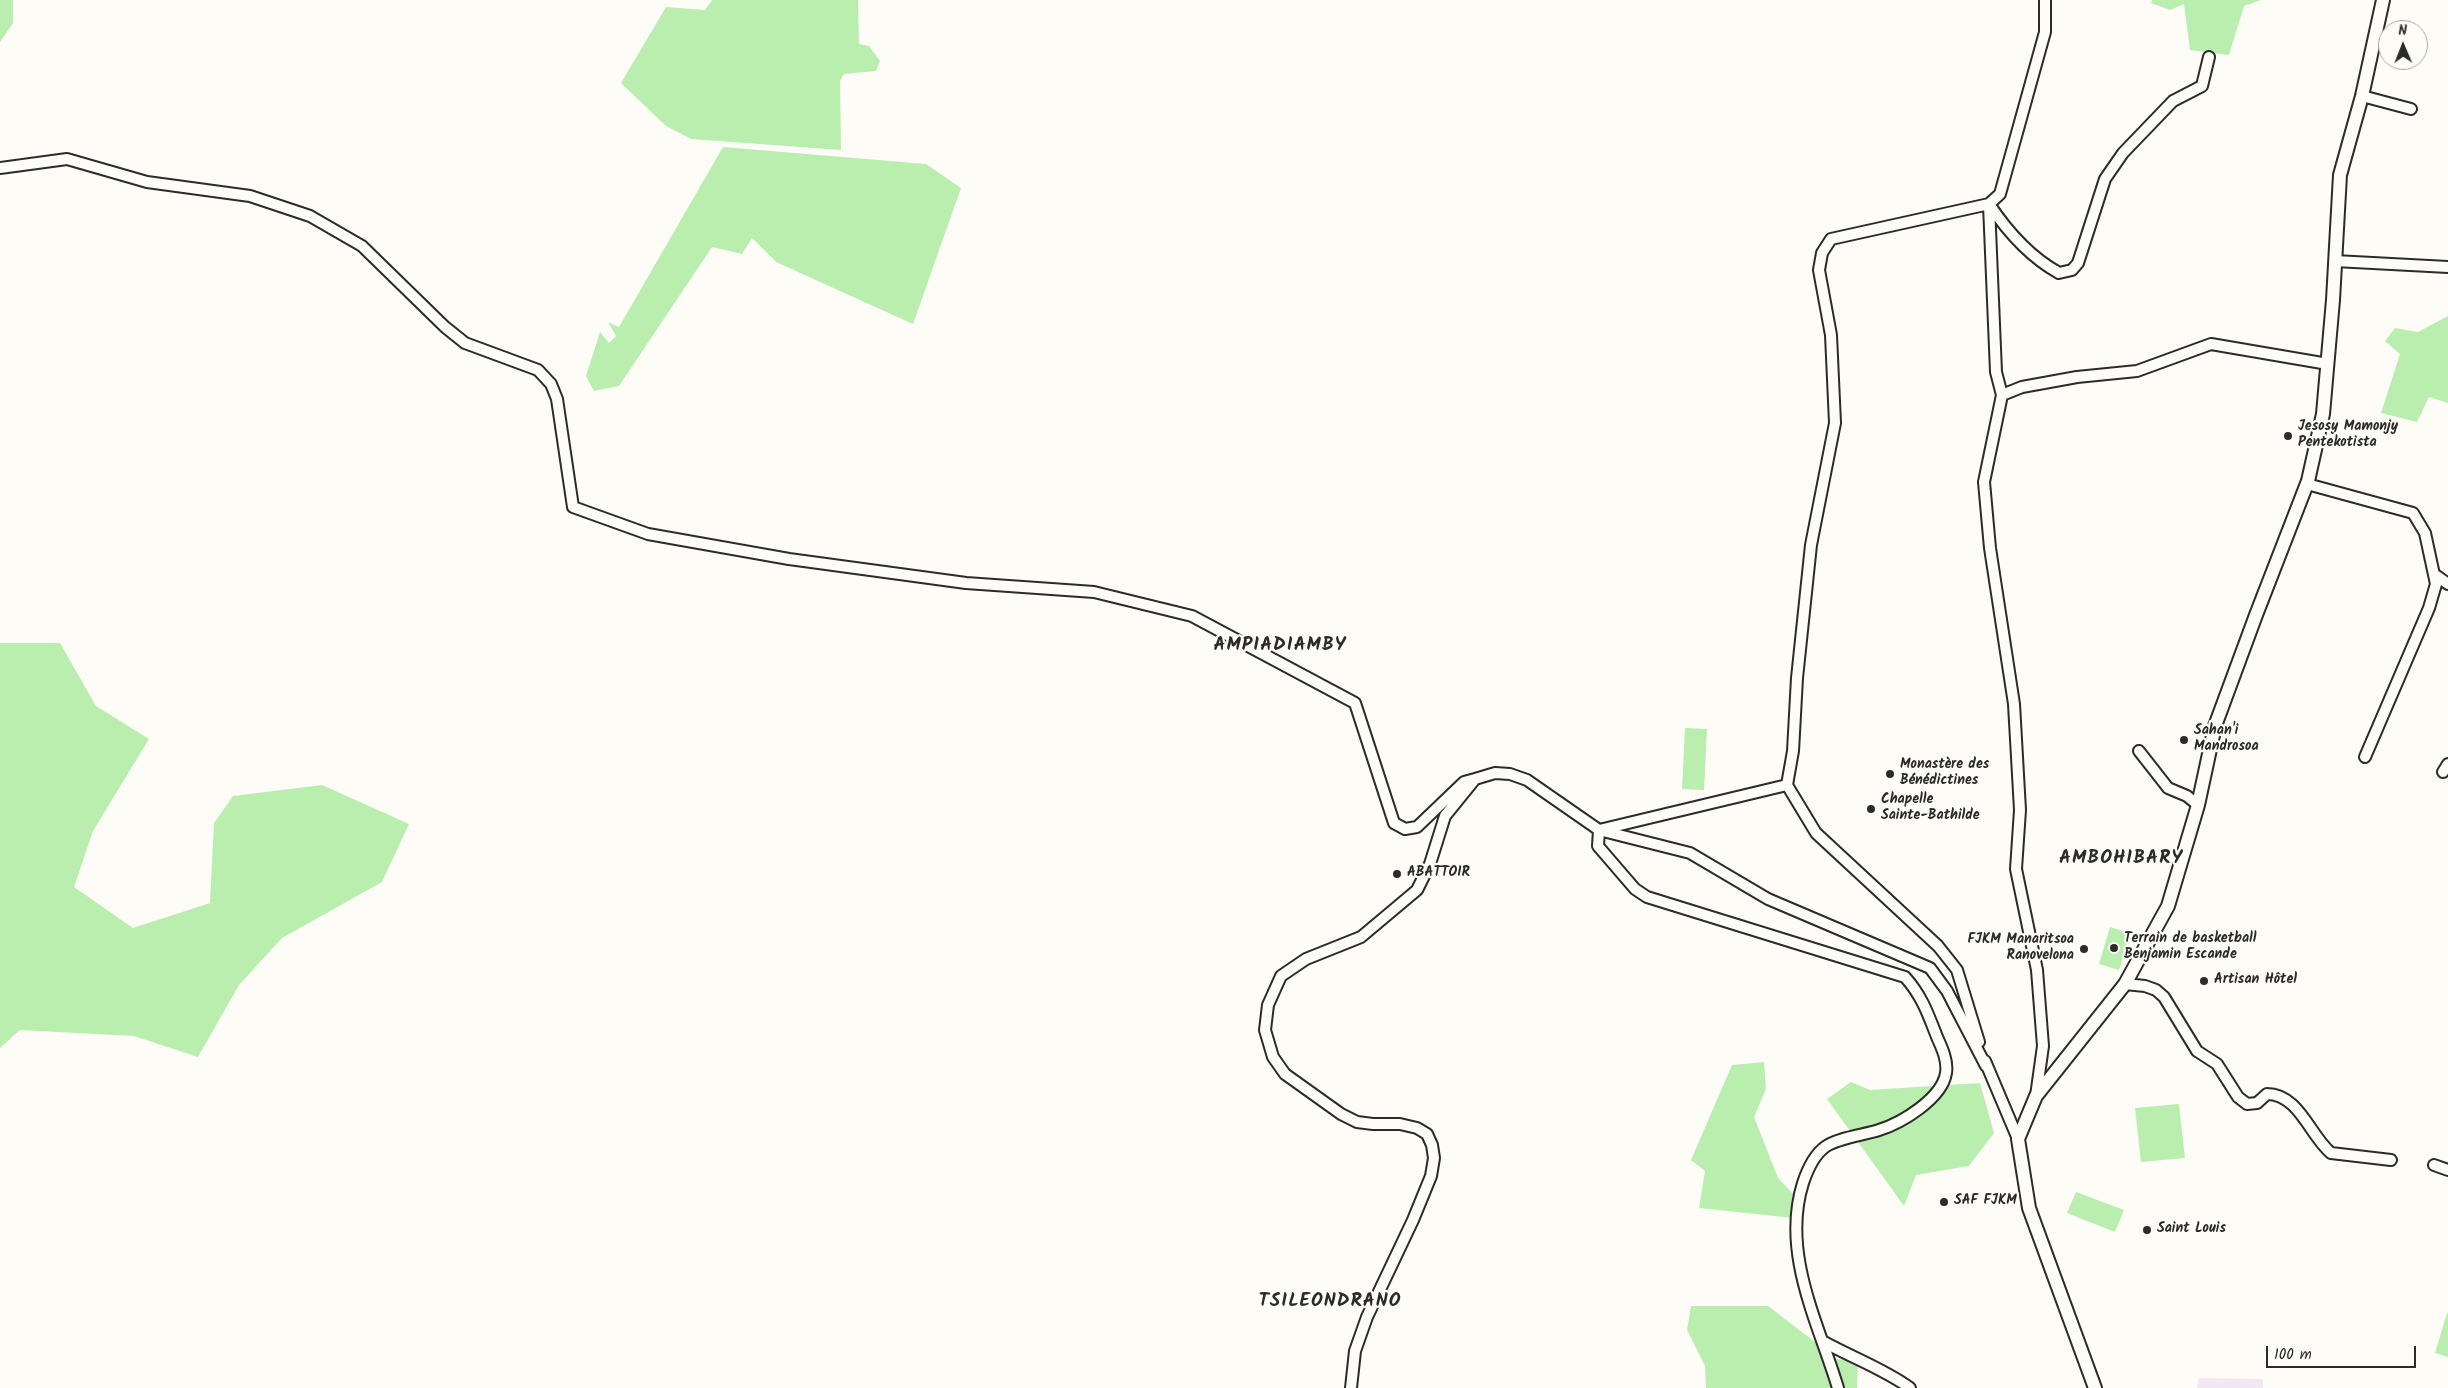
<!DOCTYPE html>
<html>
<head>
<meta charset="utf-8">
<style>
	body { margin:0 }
	#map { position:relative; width:2448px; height:1388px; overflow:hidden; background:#fdfcf7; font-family:Kalam,sans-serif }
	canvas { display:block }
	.north { position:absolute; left:2378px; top:20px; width:50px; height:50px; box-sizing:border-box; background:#fdfcf7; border:1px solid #a9a8a5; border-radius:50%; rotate:359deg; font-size:14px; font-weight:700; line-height:20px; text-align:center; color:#2b2b2b }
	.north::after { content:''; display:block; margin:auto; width:18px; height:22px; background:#2b2b2b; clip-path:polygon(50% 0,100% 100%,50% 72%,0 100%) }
	.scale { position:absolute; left:2266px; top:1346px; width:150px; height:22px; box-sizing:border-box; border:2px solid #2b2b2b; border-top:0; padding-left:6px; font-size:15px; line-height:18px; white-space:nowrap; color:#2b2b2b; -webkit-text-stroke:4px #fdfcf7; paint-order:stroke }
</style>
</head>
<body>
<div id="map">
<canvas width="2448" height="1388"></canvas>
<div class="north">N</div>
<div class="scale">100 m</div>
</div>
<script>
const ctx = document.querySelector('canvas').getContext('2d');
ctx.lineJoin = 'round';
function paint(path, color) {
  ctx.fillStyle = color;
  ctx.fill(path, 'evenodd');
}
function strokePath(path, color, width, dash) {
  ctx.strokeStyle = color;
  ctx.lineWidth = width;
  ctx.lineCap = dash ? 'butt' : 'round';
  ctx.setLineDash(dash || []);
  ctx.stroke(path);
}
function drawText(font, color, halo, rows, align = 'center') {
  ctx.font = font + ' Kalam,sans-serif';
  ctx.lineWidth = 4.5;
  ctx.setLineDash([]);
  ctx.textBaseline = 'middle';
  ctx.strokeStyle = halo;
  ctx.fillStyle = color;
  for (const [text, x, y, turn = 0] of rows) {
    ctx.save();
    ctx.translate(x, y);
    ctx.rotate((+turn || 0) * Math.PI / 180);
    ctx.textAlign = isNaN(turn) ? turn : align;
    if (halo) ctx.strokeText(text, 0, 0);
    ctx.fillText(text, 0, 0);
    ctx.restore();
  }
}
const built = new Path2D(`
	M2199,1378L2263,1379V1388H2197Z`);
const green = new Path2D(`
	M0,0H13V23L0,42Z
	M712,0H858L859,44L869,46L880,61L876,71L844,74L840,81L841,150L691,139L666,126L621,83L666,7L705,10Z
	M2152,0H2261L2244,6L2229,55L2190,50L2184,4L2170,10L2151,3Z
	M723,147L926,164L961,188L913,324L776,262L752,238L742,254L712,247L619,386L594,391L586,376L600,332L609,343L616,336L608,322L619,327Z
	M2448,316V403L2429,397L2417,422L2381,413L2400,354L2385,341L2395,328L2418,332Z
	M0,643H60L96,706L149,739L93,831L74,887L133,928L210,903L214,823L233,796L322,785L409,824L382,882L282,938L239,985L198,1057L134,1036L20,1030L0,1048Z
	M1685,728L1707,729L1704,790L1682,789Z
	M2110,927L2130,933L2119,970L2099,964Z
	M1764,1062L1766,1089L1754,1117L1778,1178L1798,1199L1793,1218L1699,1208L1705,1171L1691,1160L1732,1065Z
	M1851,1082L1870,1090L1980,1083L1994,1133L1969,1166L1916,1175L1904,1206L1827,1099Z
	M2179,1104L2185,1158L2141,1162L2135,1108Z
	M2076,1192L2124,1210L2115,1232L2067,1213Z
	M1691,1306H1768L1837,1359L1858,1361L1857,1388H1706L1705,1366L1687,1330Z
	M2447,1313H2448V1357L2435,1353Z`);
const minor = new Path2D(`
	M2362,96L2411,109
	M0,168L67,159L147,182L250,196L310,216L362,246L445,327L465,343L538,370L551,384L557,399L573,507L648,534L789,559L966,583L1094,592L1192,616L1355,703L1394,823L1405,829L1417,827L1464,782L1475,779
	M1989,204C2007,231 2030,257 2059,273L2072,270L2078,263L2105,179L2123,153L2173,101L2202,86L2209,57
	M1989,205L1996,372L2002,395
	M2335,261L2448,267
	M2307,484L2413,513L2425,533L2436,584L2429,608L2365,757
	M2434,574L2448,584
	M2139,751L2168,788L2187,796L2198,805
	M2443,772L2448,764
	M1787,785L1599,830L1598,846L1635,889L1647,897L1905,977C1922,996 1928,1014 1937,1037C1942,1048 1948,1061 1946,1073C1942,1099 1901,1123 1879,1130C1864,1135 1837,1138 1825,1147C1814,1155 1807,1171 1803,1183C1781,1253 1818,1322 1838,1388
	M2125,984L2145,986L2156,990L2164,997L2197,1051L2217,1064L2238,1097L2247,1104L2257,1103L2267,1094C2299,1094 2310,1136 2331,1153L2391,1160
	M1979,1042L1957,970L1938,946L1816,833L1787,785L1793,751L1797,678L1811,545L1835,423L1831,335L1819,270L1822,253L1831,239L1989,204L2000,194L2045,32V0
	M1985,1061L2018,1139
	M2036,1096L2043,1046L2037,970L2016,869L2020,810L2014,704L1990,548L1984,482L2002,395L2022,387L2077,377L2137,371L2211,344L2328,364
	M2434,1165L2448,1170
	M1824,1342C1853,1358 1884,1369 1910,1388
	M1351,1388L1355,1351L1367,1317L1413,1220L1431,1176L1434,1158L1432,1145L1427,1134L1417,1128L1400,1124H1373L1357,1122L1341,1114L1285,1074L1273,1057L1265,1030L1268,1005L1281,976L1306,959L1361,937L1417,890L1430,864L1445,816L1475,779L1495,773L1510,774L1527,780L1599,830L1690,853L1768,899L1930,968L1947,991L1986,1066`);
const tertiary = new Path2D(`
	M2095,1388L2029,1208L2018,1139L2036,1096L2125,984L2168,906L2198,805L2215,726L2256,615L2308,481L2323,414L2333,300L2340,175L2362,96L2383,0`);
const markers = [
	[2288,436,5,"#2b2b2b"],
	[2184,740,5,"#2b2b2b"],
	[1890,774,5,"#2b2b2b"],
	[1871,809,5,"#2b2b2b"],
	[1397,874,5,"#2b2b2b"],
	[2114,948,5,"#2b2b2b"],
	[2084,949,5,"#2b2b2b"],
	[2204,981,5,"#2b2b2b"],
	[1944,1202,5,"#2b2b2b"],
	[2147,1230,5,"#2b2b2b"]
];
const poiNames = [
	["Jesosy Mamonjy",2298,428],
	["Pentekotista",2298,444],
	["Sahan'i",2194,732],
	["Mandrosoa",2194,748],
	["Monastère des",1900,766],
	["Bénédictines",1900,782],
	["Chapelle",1881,801],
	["Sainte-Bathilde",1881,817],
	["ABATTOIR",1407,874],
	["Terrain de basketball",2124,940],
	["Benjamin Escande",2124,956],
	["FJKM Manaritsoa",2074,941,"right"],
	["Ranovelona",2074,957,"right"],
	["Artisan Hôtel",2214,981],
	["SAF FJKM",1954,1202],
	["Saint Louis",2157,1230]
];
const districtNames = [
	["AMPIADIAMBY",1280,647],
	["AMBOHIBARY",2121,860],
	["TSILEONDRANO",1330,1303]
];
paint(built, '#f2e8f2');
paint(green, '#b9eeaf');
strokePath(minor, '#2b2b2b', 14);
strokePath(tertiary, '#2b2b2b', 16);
strokePath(minor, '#fdfcf7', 10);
strokePath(tertiary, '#fdfcf7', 12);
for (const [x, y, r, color] of markers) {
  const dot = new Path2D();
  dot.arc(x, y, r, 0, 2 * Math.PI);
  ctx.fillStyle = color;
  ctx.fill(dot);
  strokePath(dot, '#fdfcf7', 2);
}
drawText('bold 14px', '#2b2b2b', '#fdfcf7', poiNames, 'left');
ctx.letterSpacing = '1px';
drawText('bold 19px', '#2b2b2b', '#fdfcf7', districtNames);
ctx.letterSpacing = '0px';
</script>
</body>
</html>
